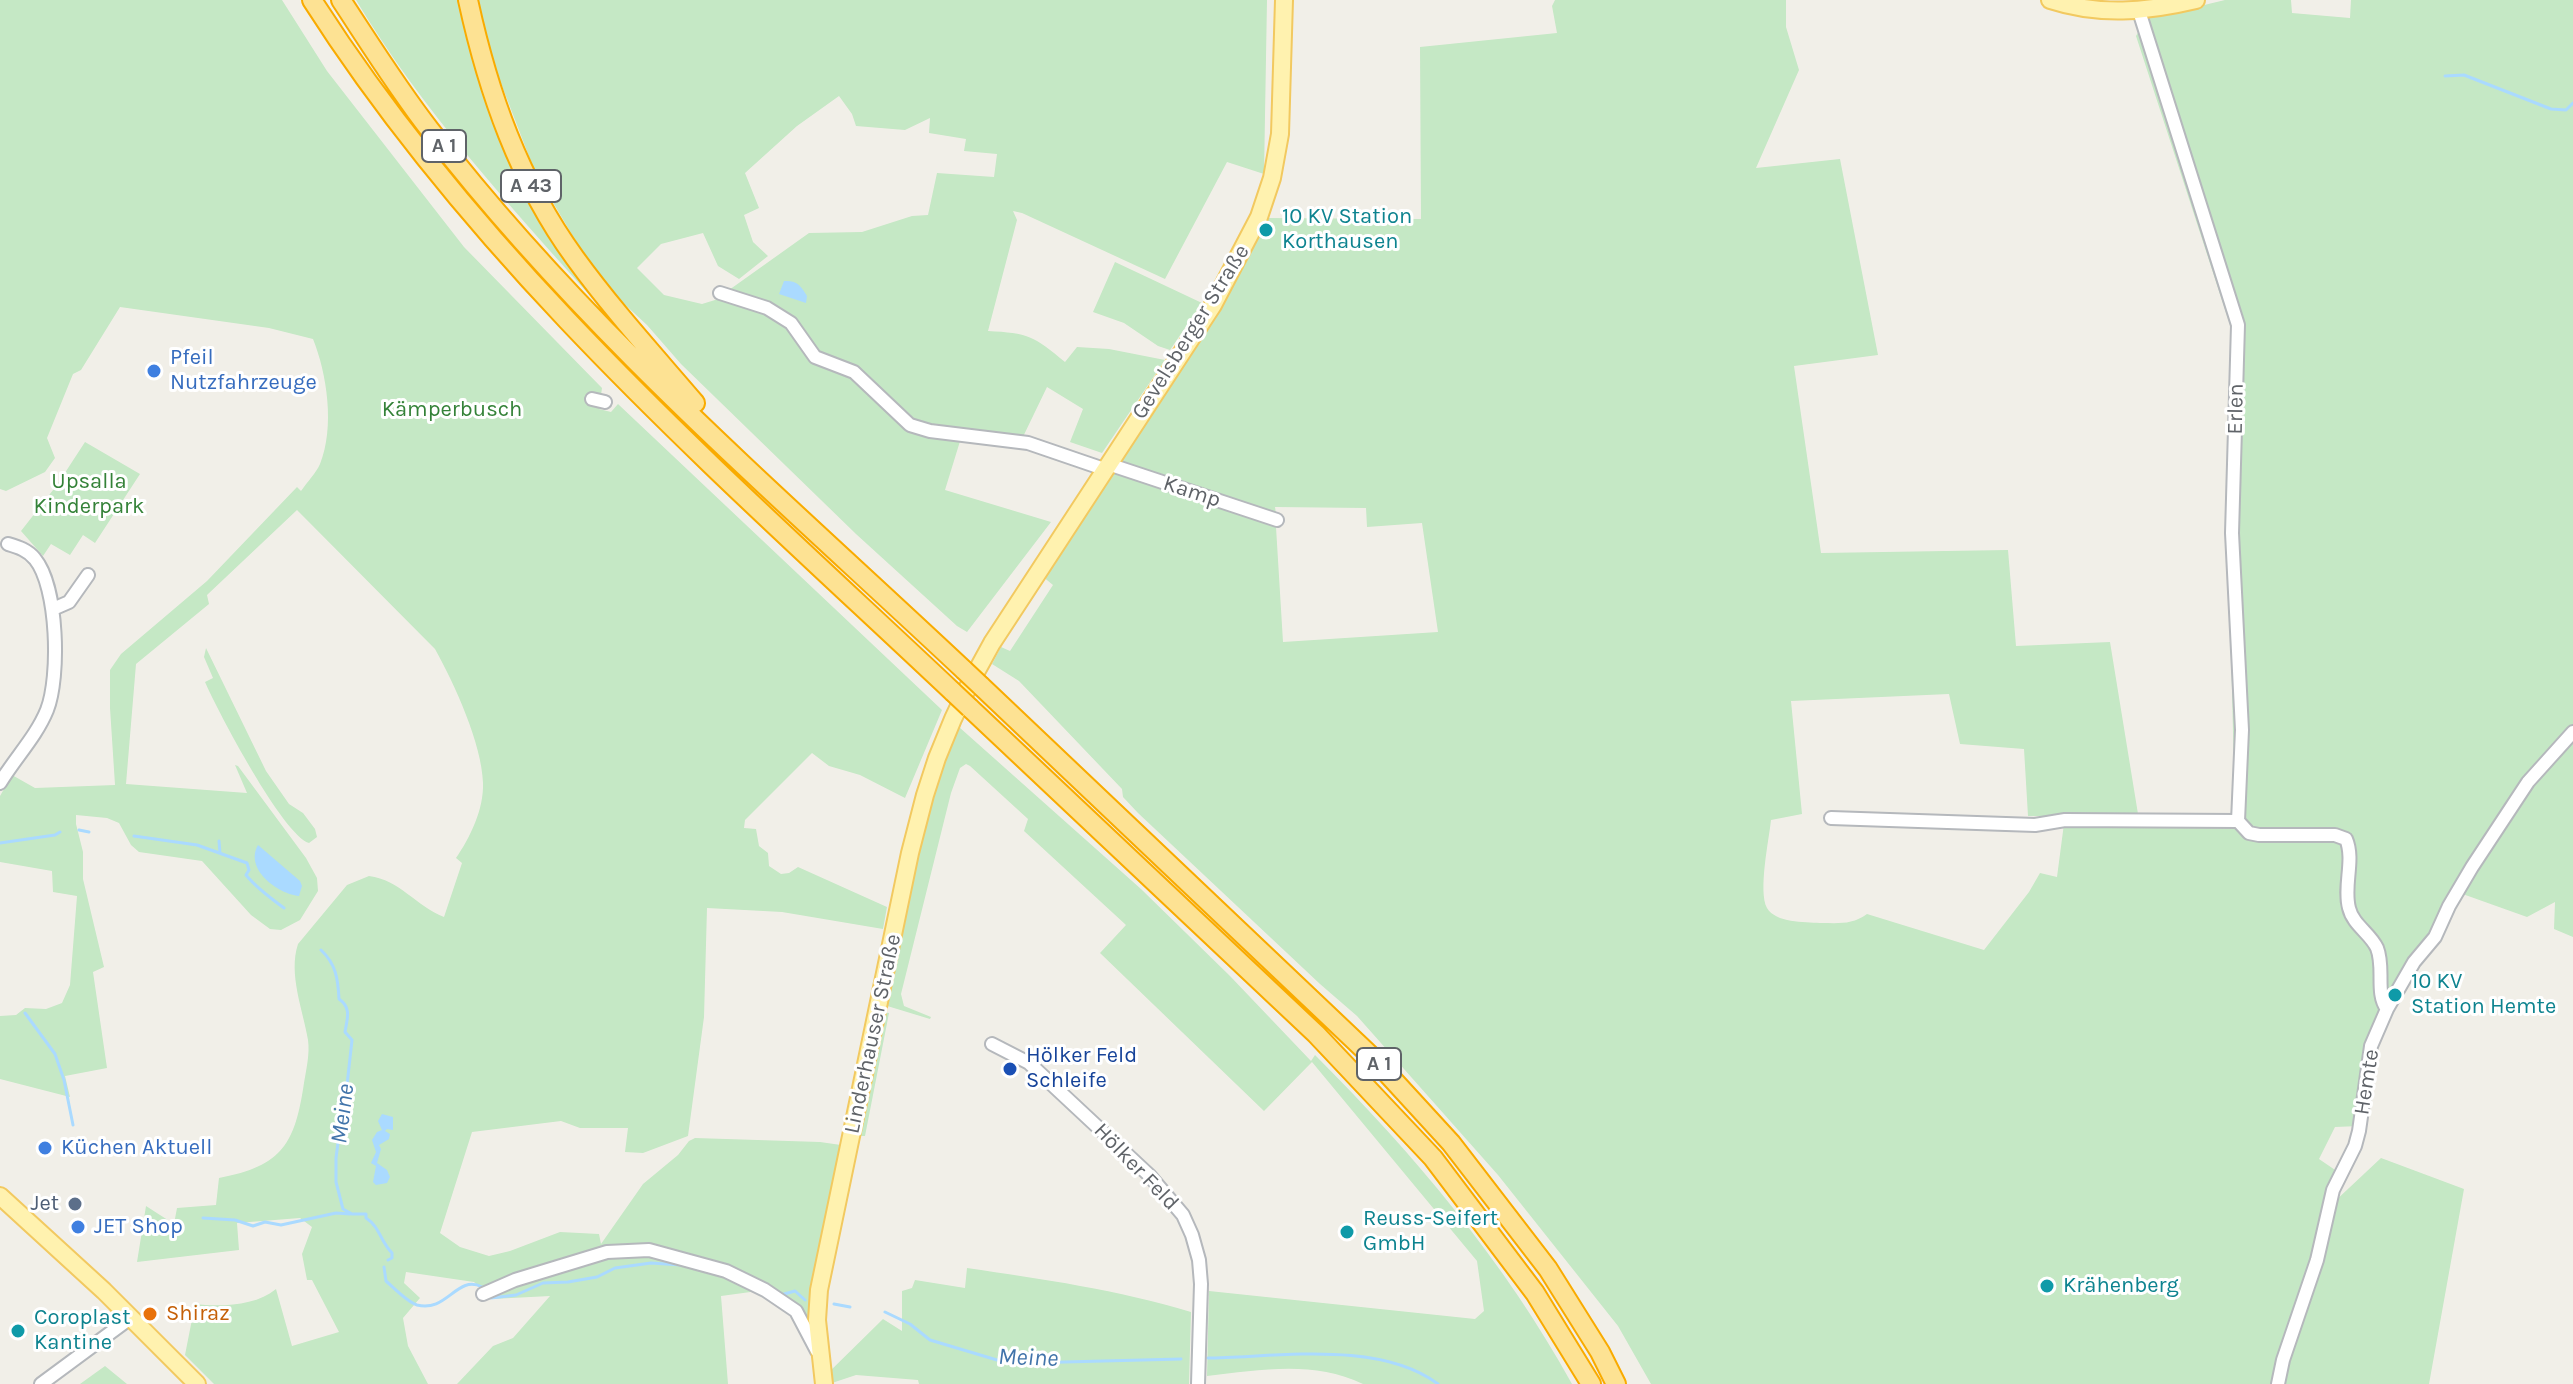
<!DOCTYPE html>
<html>
<head>
<meta charset="utf-8">
<style>
	body { margin:0 }
	canvas { display:block; background:#f1efe8 }
</style>
</head>
<body>
<canvas width="2573" height="1384"></canvas>
<script>
const ctx = document.querySelector('canvas').getContext('2d');
ctx.lineJoin = 'round';
function paint(path, color) {
  ctx.fillStyle = color;
  ctx.fill(path, 'evenodd');
}
function strokePath(path, color, width, dash) {
  ctx.strokeStyle = color;
  ctx.lineWidth = width;
  ctx.lineCap = dash ? 'butt' : 'round';
  ctx.setLineDash(dash || []);
  ctx.stroke(path);
}
function drawText(font, color, halo, rows, align = 'center') {
  ctx.font = font + ' Karla,sans-serif';
  ctx.lineWidth = 6;
  ctx.setLineDash([]);
  ctx.textBaseline = 'middle';
  ctx.strokeStyle = halo;
  ctx.fillStyle = color;
  for (const [text, x, y, turn = 0] of rows) {
    ctx.save();
    ctx.translate(x, y);
    ctx.rotate((+turn || 0) * Math.PI / 180);
    ctx.textAlign = isNaN(turn) ? turn : align;
    if (halo) ctx.strokeText(text, 0, 0);
    ctx.fillText(text, 0, 0);
    ctx.restore();
  }
}
const green = new Path2D(`
	M0,0H282L327,71L464,247L602,388L599,409L611,412L618,404L942,710L905,798L860,775L829,766L812,753L745,820L744,828L756,829L759,846L768,853L769,866L781,874L789,873L798,867L887,907L883,929L782,912L707,908L704,1017L688,1136L643,1153L625,1152L628,1128H580L561,1121L472,1132L440,1233L460,1247L489,1256L510,1251L560,1232L599,1234L601,1244L643,1184L678,1155L689,1141L695,1138L820,1142L841,1145L819,1258L813,1339L806,1320L758,1291L721,1296L728,1384H457L493,1346L513,1338L550,1296L492,1299L474,1282L406,1272L404,1283L420,1298L403,1318L408,1346L428,1384H214L185,1355L195,1304C220,1307 256,1306 276,1289L292,1346L339,1332L312,1280H307L302,1254L312,1227L300,1218L237,1223L239,1250L137,1262L146,1206L174,1224L177,1208L216,1205L219,1178C283,1166 295,1143 304,1083C306,1070 310,1054 308,1040C303,1010 288,974 298,944L347,885L369,876C400,880 416,906 444,917L462,863L456,858C470,838 484,809 483,783C482,744 454,683 435,649L297,510L207,595L209,604L136,664L126,784L247,793L235,765L238,766L306,858L317,878L318,891L300,920L281,930L270,929L251,915L202,861L139,852L131,845L119,823L107,818L76,815V824L83,852V879L104,967L93,972L107,1068L65,1076L70,1097L0,1079V1016L16,1015L25,1008L46,1009L62,1003L70,985L77,896L53,892L52,871L0,862V796L12,775L35,788L115,785L110,708V670L121,654L207,581L297,487L301,491C307,482 316,473 320,464C335,427 327,374 313,339L269,328L120,307L81,370L73,374L47,438L55,458L45,472L6,491L0,489Z
	M356,0H460C471,65 494,132 525,191C545,228 572,264 594,300C509,205 422,110 356,0Z
	M475,0H1267L1264,174L1227,162L1165,279L1022,213L1013,211L1017,220L988,331C1028,333 1034,336 1065,362L1077,347L1109,349L1165,360L1102,453L1070,442L1083,409L1047,387L1020,443L961,438L945,490L1051,522L967,632L957,626L856,534L681,364L647,325L620,300L584,255L535,172L489,52ZM839,96L852,114L856,126L905,130L930,118L929,133L966,139L964,151L997,154L994,177L937,173L928,215L912,216L862,232L809,233L715,300L702,304L664,295L637,268L661,244L703,233L718,266L739,279L768,256L753,242L744,215L759,208L745,173L797,126Z
	M1555,0H1786V27L1799,70L1756,168L1840,159L1878,355L1794,366L1821,553L2008,550L2016,646L2110,642L2138,814L2235,817L2228,523L2232,331L2136,36L2146,19L2225,0H2291L2292,13L2350,18L2351,0H2573V937L2554,929L2555,902L2527,917L2457,892L2371,1046L2359,1126L2335,1127L2319,1159L2341,1174L2333,1203L2381,1158L2464,1189L2429,1384H1651L1618,1326L1498,1175L1357,1016L1320,984L1138,813L1123,797L1122,789L1019,681L992,664L1001,647L1010,651L1053,585L1042,576L1216,311L1247,258L1265,218L1421,219L1420,47L1557,33L1552,6ZM1141,469L1277,520L1275,507L1366,508L1367,527L1422,523L1438,632L1283,642L1276,527L1126,477ZM1949,694L1960,744L2024,749L2028,816H2065L2057,877L2040,873L2029,892L1984,950L1867,914C1852,925 1839,923 1820,923C1804,922 1776,923 1767,908C1758,891 1769,840 1771,820L1802,814L1791,701Z
	M1115,262L1202,303L1170,350L1158,346L1124,323L1093,312Z
	M85,442L140,474L95,543L83,535L70,555L51,544L43,556L21,531L57,485Z
	M206,648L266,771L289,804L303,813L315,829L317,837L309,843C283,835 218,712 205,682L213,678L204,657Z
	M959,727L1141,889L1230,976L1311,1061L1315,1055C1414,1154 1505,1262 1572,1384H1363C1313,1360 1260,1370 1207,1376L1209,1291L1475,1319L1484,1311L1477,1261L1312,1062L1264,1111L1100,953L1126,925L1024,831L1028,819L970,766L966,764L960,768L951,793L901,994L904,1006L931,1017L930,1019L884,1005L915,855L948,745Z
	M883,1012L889,1013L865,1136H856Z
	M967,1268C1042,1279 1119,1290 1191,1312L1189,1384H919L918,1380L856,1375L829,1384L825,1376L883,1319L902,1331V1291L912,1288L915,1280L965,1288Z
	M105,1366L127,1384H80Z`);
const water = new Path2D(`
	M784,281C797,280 801,286 807,296L806,303L779,294Z
	M258,845L300,881L302,886L299,896C278,894 244,869 258,845Z
	M382,1114L393,1117V1130L387,1129L385,1131L390,1134L389,1139L379,1145L381,1149L377,1163L387,1170L390,1177L387,1183L376,1185L373,1182L376,1166L371,1163L376,1152L372,1140L377,1132L382,1130L378,1121Z`);
const stream = new Path2D(`
	M2445,76L2464,75L2551,109L2566,110L2573,103
	M79,830L89,832
	M134,836L197,845L247,863L249,870L246,875C254,885 273,900 284,908
	M219,841L220,853
	M0,843L55,835L60,832
	M321,950C336,964 338,979 339,999C352,1008 347,1019 345,1032L352,1040L346,1094L339,1104L341,1120L336,1158V1182L343,1209L352,1214H366V1218C379,1226 381,1242 392,1253V1258L388,1260
	M25,1013L55,1054L64,1080L73,1125
	M203,1218L235,1220L253,1226L265,1222L281,1225L336,1213L350,1214
	M384,1267L386,1281C394,1288 407,1302 417,1305C447,1313 457,1274 482,1287
	M784,1294L795,1291L805,1300
	M489,1295L491,1298L516,1295L543,1283L568,1282L597,1277L615,1268L651,1263L681,1265
	M834,1304L850,1307
	M885,1312L910,1324L930,1340L997,1360L1026,1363L1181,1359
	M1208,1358C1278,1357 1379,1340 1438,1384`);
const minor = new Path2D(`
	M2139,11L2238,325L2232,533L2242,730L2238,821L2249,833L2259,835H2335L2346,839C2355,860 2343,886 2349,908C2353,925 2370,933 2377,948C2385,968 2375,993 2387,1009
	M720,293L767,308L791,323L815,357L854,372L910,425L930,431L1028,443L1104,469
	M592,399L605,402
	M1108,464L1277,520
	M53,609L69,602L88,575
	M0,783C15,758 36,737 47,710C60,677 58,587 35,559C28,550 18,547 8,544
	M1831,818L2035,825L2065,820L2238,821
	M992,1044L1029,1063L1149,1175L1183,1215L1192,1235L1199,1260L1201,1284L1198,1384
	M483,1294L515,1280L607,1252L649,1250L726,1271L765,1290L796,1311L817,1351
	M41,1384L129,1319
	M2278,1384L2283,1360L2317,1260L2333,1190L2355,1146L2359,1131L2371,1046L2387,1009L2414,962L2435,937L2449,906L2472,867L2528,782L2573,732`);
const major = new Path2D(`
	M2050,0C2099,16 2146,12 2196,0
	M0,1196L104,1291L197,1384
	M824,1384L817,1320L819,1290L910,853L925,795L937,758L953,719L969,685L992,643L1213,305L1259,217L1272,178L1280,134L1284,0`);
const highway = new Path2D(`
	M312,0C483,268 724,476 953,692
	M341,0C370,44 398,89 430,130C585,331 780,497 964,670
	M468,0C488,92 519,181 575,258C612,309 654,355 695,403
	M981,686L1373,1058L1451,1143L1548,1269L1600,1352L1616,1384
	M970,708L1316,1034L1433,1158L1535,1293L1591,1384`);
const highwayBridge = new Path2D(`
	M964,670L981,686
	M953,692L970,708`);
const markers = [
	[1266,230,8,"#0f9aa8"],
	[154,371,8,"#3f7fe0"],
	[2395,995,8,"#0f9aa8"],
	[1010,1069,8,"#1a4fb4"],
	[45,1148,8,"#3f7fe0"],
	[75,1204,8,"#5c6f8a"],
	[78,1227,8,"#3f7fe0"],
	[1347,1232,8,"#0f9aa8"],
	[2047,1286,8,"#0f9aa8"],
	[150,1314,8,"#e8710a"],
	[18,1331,8,"#0f9aa8"]
];
const shields = [
	[444,146,44],
	[531,186,60],
	[1379,1064,44]
];
const shieldNames = [
	["A 1",444,146],
	["A 43",531,186],
	["A 1",1379,1064]
];
const cultureNames = [
	["10 KV Station",1282,217],
	["Korthausen",1282,242],
	["10 KV",2411,982],
	["Station Hemte",2411,1007],
	["Reuss-Seifert",1363,1219],
	["GmbH",1363,1244],
	["Krähenberg",2063,1286],
	["Coroplast",34,1318],
	["Kantine",34,1343]
];
const streetNames = [
	["Gevelsberger Straße",1191,332,-58],
	["Erlen",2236,409,-89],
	["Kamp",1192,492,18],
	["Linderhauser Straße",873,1034,-78],
	["Hemte",2367,1082,-81],
	["Hölker Feld",1136,1167,46]
];
const shopNames = [
	["Pfeil",170,358],
	["Nutzfahrzeuge",170,383],
	["Küchen Aktuell",61,1148],
	["JET Shop",94,1227]
];
const parkNames = [
	["Kämperbusch",452,410],
	["Upsalla",89,482],
	["Kinderpark",89,507]
];
const transitNames = [
	["Hölker Feld",1026,1056],
	["Schleife",1026,1081]
];
const serviceNames = [
	["Jet",59,1204]
];
const foodNames = [
	["Shiraz",166,1314]
];
const waterNames = [
	["Meine",343,1114,-83],
	["Meine",1028,1358,2]
];
paint(green, '#c5e8c5');
paint(water, '#aadaff');
strokePath(stream, '#aadaff', 3);
strokePath(minor, '#b5b8bc', 16);
strokePath(major, '#f2c960', 20);
strokePath(highway, '#f9ab00', 22);
strokePath(minor, '#fff', 12);
strokePath(major, '#fff2af', 16);
strokePath(highway, '#fde293', 18);
strokePath(highwayBridge, '#f9ab00', 22, []);
strokePath(highwayBridge, '#fde293', 18);
for (const [x, y, r, color] of markers) {
  const dot = new Path2D();
  dot.arc(x, y, r, 0, 2 * Math.PI);
  ctx.fillStyle = color;
  ctx.fill(dot);
  strokePath(dot, '#fff', 3);
}
for (const [x, y, w] of shields) {
  const box = new Path2D();
  box.roundRect(x - w / 2, y - 16, w, 32, 6);
  ctx.fillStyle = '#fff';
  ctx.fill(box);
  strokePath(box, '#5f6368', 2);
}
drawText('bold 20px', '#5f6368', null, shieldNames);
drawText('22px', '#0d838f', '#fff', cultureNames, 'left');
drawText('22px', '#5f6368', '#fff', streetNames);
drawText('22px', '#366cbe', '#fff', shopNames, 'left');
drawText('22px', '#348238', '#fff', parkNames);
drawText('22px', '#164399', '#fff', transitNames, 'left');
drawText('22px', '#4e5e75', '#fff', serviceNames, 'right');
drawText('22px', '#c56008', '#fff', foodNames, 'left');
drawText('italic 24px', '#4174aa', '#fff', waterNames);
</script>
</body>
</html>
